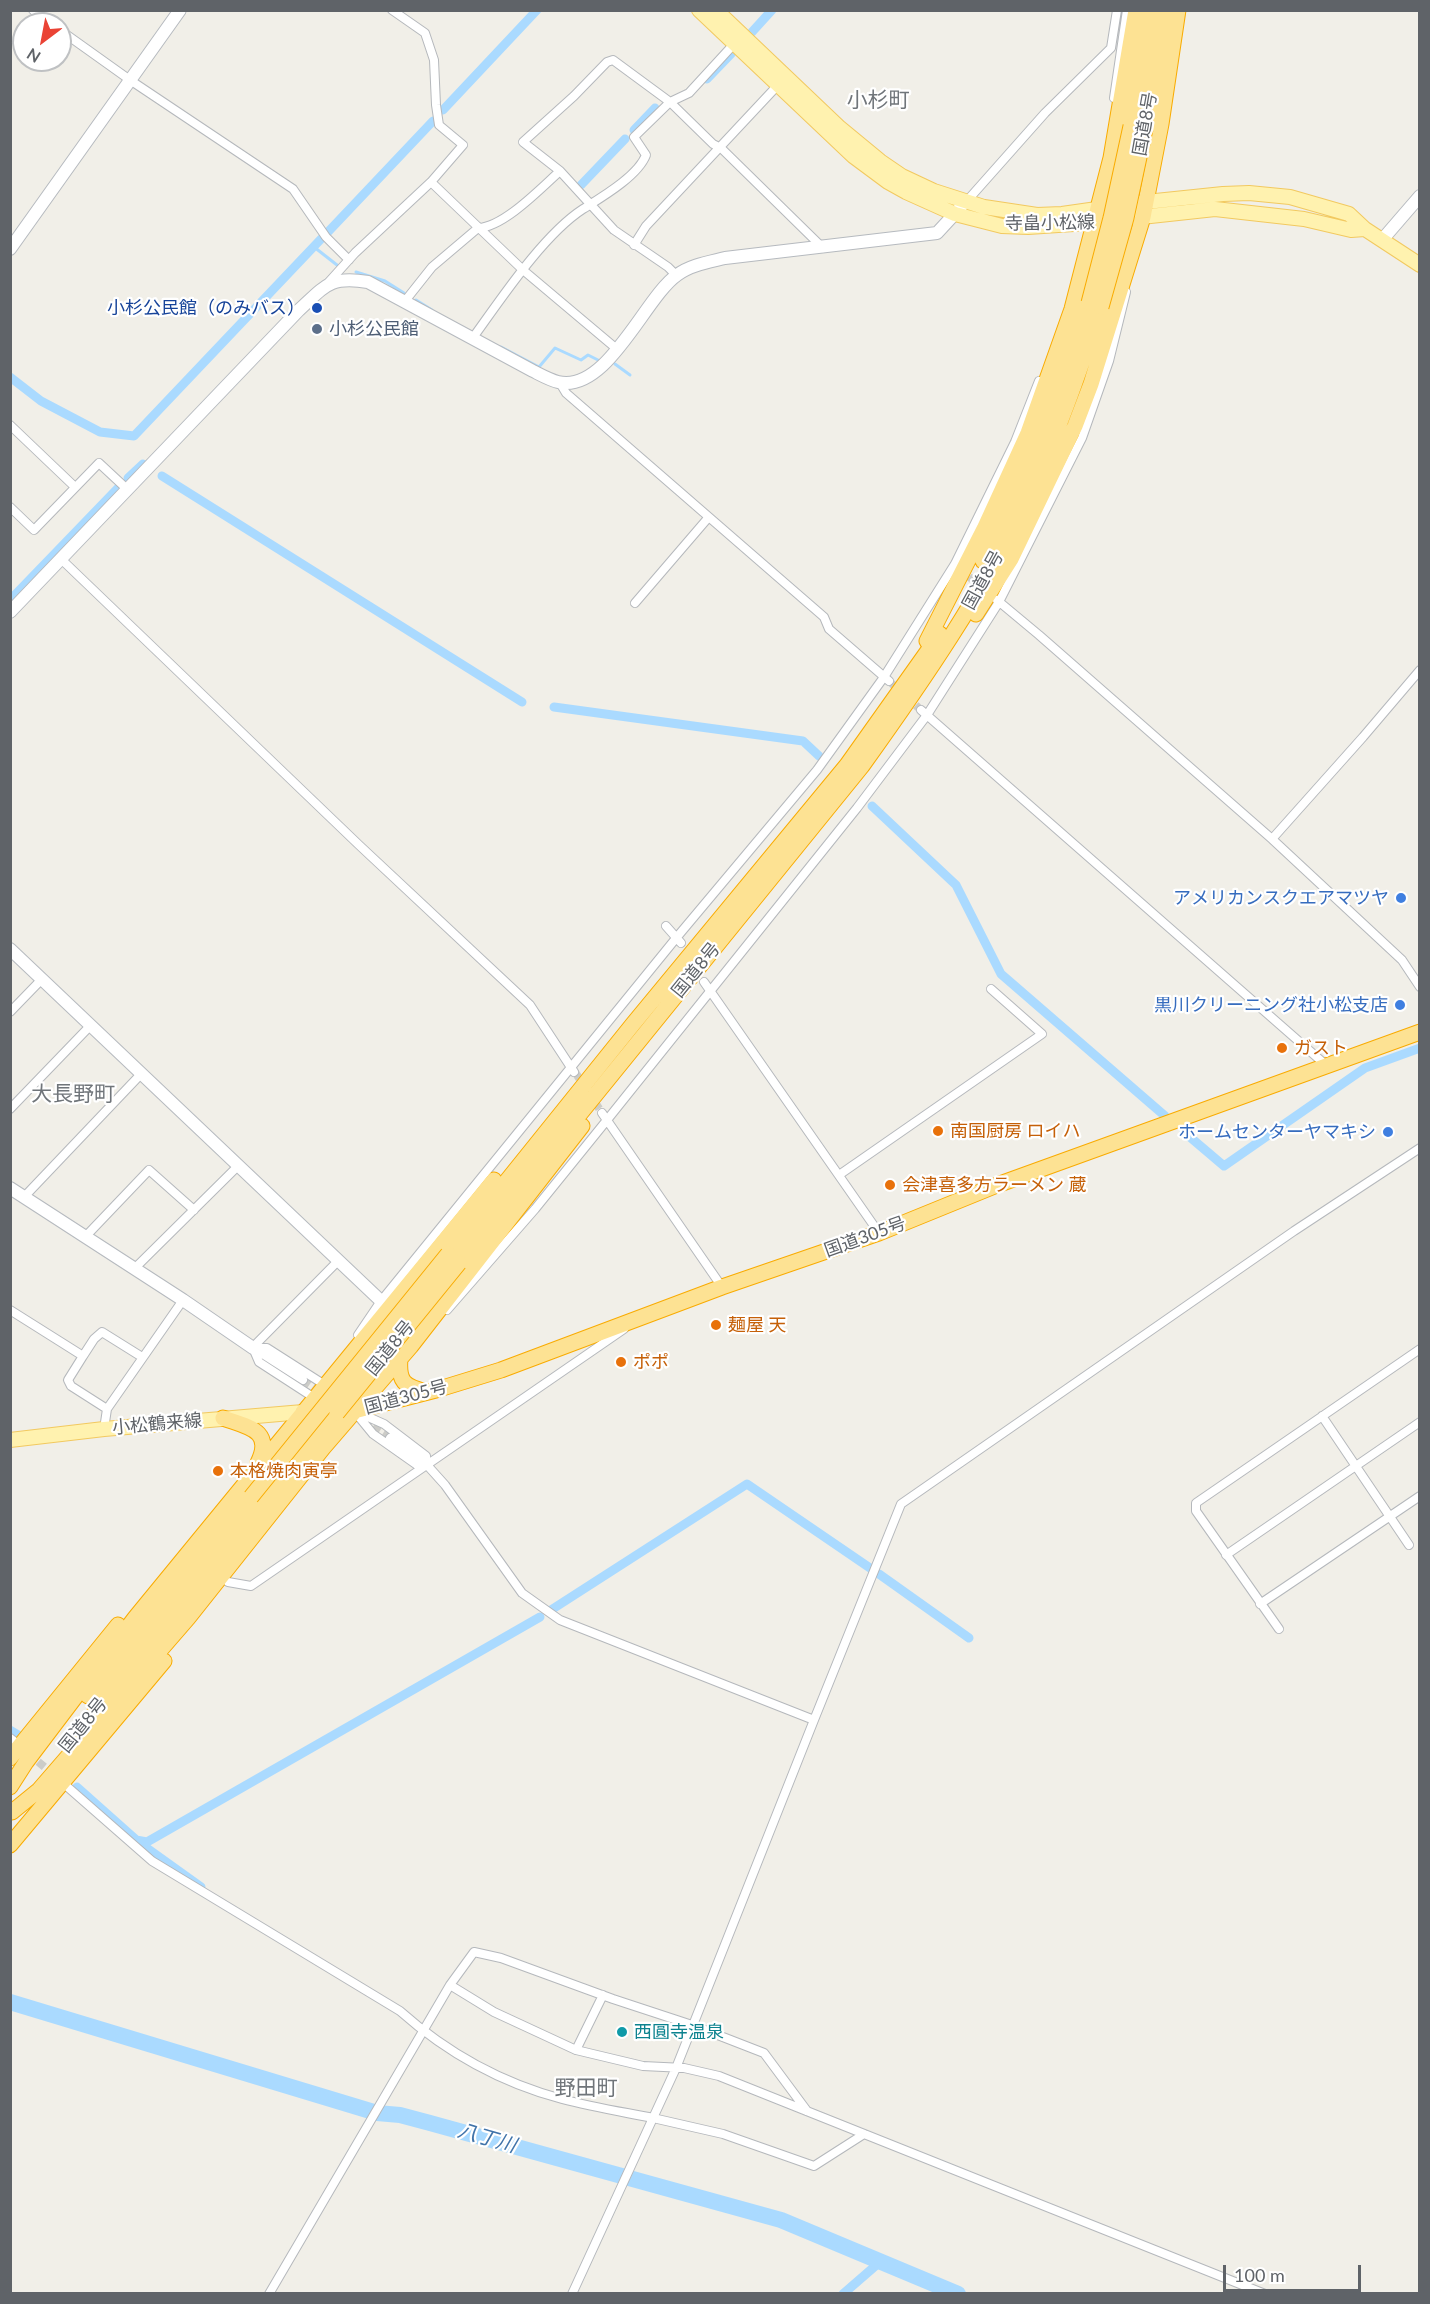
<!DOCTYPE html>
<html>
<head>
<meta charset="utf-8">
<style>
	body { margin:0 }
	#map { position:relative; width:1430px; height:2304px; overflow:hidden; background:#f1efe8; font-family:Lato,sans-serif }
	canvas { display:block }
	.frame { position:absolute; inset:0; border:12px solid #5f6368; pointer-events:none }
	.north { position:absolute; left:12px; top:12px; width:60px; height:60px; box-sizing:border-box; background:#fff; border:2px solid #bfc1c3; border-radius:50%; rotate:212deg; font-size:16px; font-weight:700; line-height:24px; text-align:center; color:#5f6368 }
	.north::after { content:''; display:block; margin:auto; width:21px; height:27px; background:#ea4335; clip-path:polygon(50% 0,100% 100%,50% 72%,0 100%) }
	.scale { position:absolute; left:1223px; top:2265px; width:138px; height:27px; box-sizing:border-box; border:3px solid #5f6368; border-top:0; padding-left:8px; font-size:18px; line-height:21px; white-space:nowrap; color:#5f6368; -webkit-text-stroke:4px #fff; paint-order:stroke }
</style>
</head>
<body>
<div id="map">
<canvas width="1430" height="2304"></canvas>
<div class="frame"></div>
<div class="north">N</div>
<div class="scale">100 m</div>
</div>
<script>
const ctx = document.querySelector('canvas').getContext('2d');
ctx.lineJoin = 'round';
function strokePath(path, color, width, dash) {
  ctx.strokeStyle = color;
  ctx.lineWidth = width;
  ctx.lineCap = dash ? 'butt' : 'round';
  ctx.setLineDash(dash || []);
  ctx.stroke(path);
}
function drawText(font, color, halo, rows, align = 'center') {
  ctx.font = font + ' Lato,"Noto Sans JP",sans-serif';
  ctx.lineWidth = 4.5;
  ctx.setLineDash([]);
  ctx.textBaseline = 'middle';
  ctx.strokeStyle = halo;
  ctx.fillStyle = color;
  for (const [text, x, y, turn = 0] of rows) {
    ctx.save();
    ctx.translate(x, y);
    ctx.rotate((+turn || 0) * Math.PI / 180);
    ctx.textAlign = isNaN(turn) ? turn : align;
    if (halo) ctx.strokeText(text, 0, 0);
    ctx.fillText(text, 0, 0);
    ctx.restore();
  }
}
const stream = new Path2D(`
	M314,247L337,265
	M356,272L385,281L404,293
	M416,300L432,310
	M501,347L539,367L555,348L581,360L588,355L598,360
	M615,364L630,375`);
const canal = new Path2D(`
	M752,32L772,10
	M707,79L731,54
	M443,110L537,10
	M634,130L655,108
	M581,185L625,139
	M327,233L433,121
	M10,377L41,401L100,432L134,436L321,239
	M162,476L522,702
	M128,478L143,464
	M10,600L118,488
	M554,707L803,741L819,756
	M872,806L956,885L1001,974L1165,1116
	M1184,1132L1224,1166L1365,1068L1420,1048
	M879,1574L969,1638
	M551,1610L747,1484L870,1568
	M10,1730L20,1736
	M77,1787L141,1844L201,1887
	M136,1840L147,1842L540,1617
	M843,2294L881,2261`);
const river = new Path2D(`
	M10,2002L377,2113L400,2115L430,2123L781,2220L958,2294`);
const streetTunnel = new Path2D(`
	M960,569L982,588
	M889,681L921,710
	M575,1072L602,1113
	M303,1380L322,1393
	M363,1420L390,1438
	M29,1754L54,1775`);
const street = new Path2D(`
	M33,10L52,24
	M60,30L130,80L293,189L326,237L349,260
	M1114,98L1127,10
	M560,171L614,230L668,267L676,275
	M431,182L523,270L618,350
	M966,202L1045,113L1111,48L1117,10
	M634,245L646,226L778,85
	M327,284L355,253L431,182L463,145L439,125L436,105L434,60L425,33L392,10
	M405,301L432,267L478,228C504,227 541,188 560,171L523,142L574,96L607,62L613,60L670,102L713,144L721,148L823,248
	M472,339C501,299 543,235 583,209C602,197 638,176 646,155L634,137L670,102L689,93L734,44
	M560,383L566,393L824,617L829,629L889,681
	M10,425L75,487
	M10,507L34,530L99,463L128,490
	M61,559L359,845L530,1005L574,1072
	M997,600L1039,635L1272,839L1402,960L1420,987
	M635,603L708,518
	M921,710L1327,1066
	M1272,839L1363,737L1420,670
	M666,926L681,943
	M704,982L879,1233
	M10,1012L42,979
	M10,1109L91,1025
	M602,1113L722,1287
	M839,1175L1042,1034L991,989
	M24,1197L142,1073
	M86,1236L149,1170L194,1210
	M134,1269L239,1165
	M10,1310L83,1356L94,1339L102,1332L142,1357
	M447,1310L535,1209L607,1120L857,808L927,715L999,602L1082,438L1109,361L1126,292
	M358,1335L381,1301L677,937L817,770L884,677L955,564L1015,442L1039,381
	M253,1347L339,1260
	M253,1348L259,1362L316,1399
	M253,1348H267L328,1387
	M253,1348L303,1380
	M83,1356L68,1380L71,1386L107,1409
	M355,1412L373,1434L417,1465H427
	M357,1412L384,1424L426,1456L427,1465
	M1322,1416L1409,1545
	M104,1429L107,1409L183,1300
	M1226,1555L1420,1422
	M228,1582L251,1586L624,1329
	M1260,1604L1420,1496
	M1279,1629L1196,1511V1503L1420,1349
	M814,1720L901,1504L1294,1231L1420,1148
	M10,1738L23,1748
	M63,1783L152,1861L400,2011C446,2052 502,2083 562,2099C592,2107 623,2112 653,2118L676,2068L814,1720L560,1620L522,1593L445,1485L427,1465L390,1438
	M450,1985L474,1952L501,1958L613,1999L692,2025L764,2053L807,2111
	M576,2050L603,1995
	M269,2294L450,1985L494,2012L576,2050L643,2066L684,2068L719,2076L1265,2294
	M572,2294L653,2118L723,2134L814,2166L864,2134`);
const secondary = new Path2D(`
	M1382,240L1420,196
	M10,249L180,10
	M10,612L299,310C326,285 330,276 368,282L533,371C541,375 550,380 558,382C607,394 645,297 677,275C690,265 709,262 725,258L937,233L961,207
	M10,949L381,1301
	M10,1188L183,1300L253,1348`);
const primary = new Path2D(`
	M699,10L853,156L888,182L906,192L955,214L1002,226L1028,227L1104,222
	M716,10L840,128L880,161L902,176L934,191L984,207L1037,215L1062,214L1146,202L1223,194L1249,193L1290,197L1349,214L1365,229L1420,265
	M1132,218L1215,209L1304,219L1351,230L1365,229
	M10,1440L104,1429L303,1412`);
const highway = new Path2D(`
	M1131,126L1149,10
	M1145,129L1164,10
	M983,561C1025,477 1061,392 1089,303
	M976,614L1011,559L1075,426L1091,384L1143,217L1161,124L1178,10
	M927,641L984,529L1028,433L1072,309L1111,158L1136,10
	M448,1254L633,1024L847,765L940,634
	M459,1263L862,766C923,681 983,594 1028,499C1057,436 1079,372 1101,307
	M400,1358C398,1382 404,1386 426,1392
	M303,1412L354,1411L436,1390L501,1370L722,1287L879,1233L997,1185L1420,1032
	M223,1418C248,1427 274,1430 258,1463
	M88,1696L251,1497
	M95,1711L337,1413
	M10,1758L118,1625
	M10,1787L26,1762L135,1618L494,1180
	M12,1812L39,1790L188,1618L323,1448L411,1346L582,1126
	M10,1845L164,1661`);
const highwayBridge = new Path2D(`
	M1089,303L1111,218L1131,126
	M1101,307L1126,218L1145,129
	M337,1413L459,1263
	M251,1497L448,1254`);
const markers = [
	[317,308,6,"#1a4fb4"],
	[317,329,6,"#5c6f8a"],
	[1401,898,6,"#3f7fe0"],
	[1400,1005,6,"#3f7fe0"],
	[1282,1048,6,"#e8710a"],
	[938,1131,6,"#e8710a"],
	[1388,1132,6,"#3f7fe0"],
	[890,1185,6,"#e8710a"],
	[716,1325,6,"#e8710a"],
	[621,1362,6,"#e8710a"],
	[218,1471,6,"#e8710a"],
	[622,2032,6,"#0f9aa8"]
];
const streetNames = [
	["国道8号",1145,124,-80],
	["寺畠小松線",1050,223,-1],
	["国道8号",983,580,-61],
	["国道8号",696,970,-51],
	["国道305号",865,1237,-20],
	["国道8号",390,1348,-51],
	["国道305号",406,1397,-15],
	["小松鶴来線",157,1424,-5],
	["国道8号",83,1725,-51]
];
const transitNames = [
	["小杉公民館（のみバス）",305,308]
];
const serviceNames = [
	["小杉公民館",329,329]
];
const shopNames = [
	["アメリカンスクエアマツヤ",1389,898],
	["黒川クリーニング社小松支店",1388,1005],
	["ホームセンターヤマキシ",1376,1132]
];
const foodNames = [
	["ガスト",1294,1048],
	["南国厨房 ロイハ",950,1131],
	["会津喜多方ラーメン 蔵",902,1185],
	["麺屋 天",728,1325],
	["ポポ",633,1362],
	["本格焼肉寅亭",230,1471]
];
const cultureNames = [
	["西圓寺温泉",634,2032]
];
const waterNames = [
	["八丁川",487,2138,16]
];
const quarterNames = [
	["小杉町",878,100],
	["大長野町",73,1094],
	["野田町",586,2088]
];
strokePath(stream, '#aadaff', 3);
strokePath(canal, '#aadaff', 9);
strokePath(river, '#aadaff', 16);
strokePath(streetTunnel, '#ccccc8', 8, [8, 4]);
strokePath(street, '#b5b8bc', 10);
strokePath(secondary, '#b6babf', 14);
strokePath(primary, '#f2c960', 16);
strokePath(highway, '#f9ab00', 17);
strokePath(street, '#fff', 8);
strokePath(secondary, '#fff', 12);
strokePath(primary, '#fff2af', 14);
strokePath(highway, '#fde293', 15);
strokePath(highwayBridge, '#f9ab00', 17, []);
strokePath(highwayBridge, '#fde293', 15);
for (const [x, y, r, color] of markers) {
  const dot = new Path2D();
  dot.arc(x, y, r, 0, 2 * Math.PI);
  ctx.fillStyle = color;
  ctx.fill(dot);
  strokePath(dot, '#fff', 2);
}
drawText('18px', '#5f6368', '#fff', streetNames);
drawText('18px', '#164399', '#fff', transitNames, 'right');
drawText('18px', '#4e5e75', '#fff', serviceNames, 'left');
drawText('18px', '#366cbe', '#fff', shopNames, 'right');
drawText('18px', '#c56008', '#fff', foodNames, 'left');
drawText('18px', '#0d838f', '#fff', cultureNames, 'left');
drawText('italic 20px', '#4174aa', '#fff', waterNames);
drawText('21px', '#70757a', '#fff', quarterNames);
</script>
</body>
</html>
